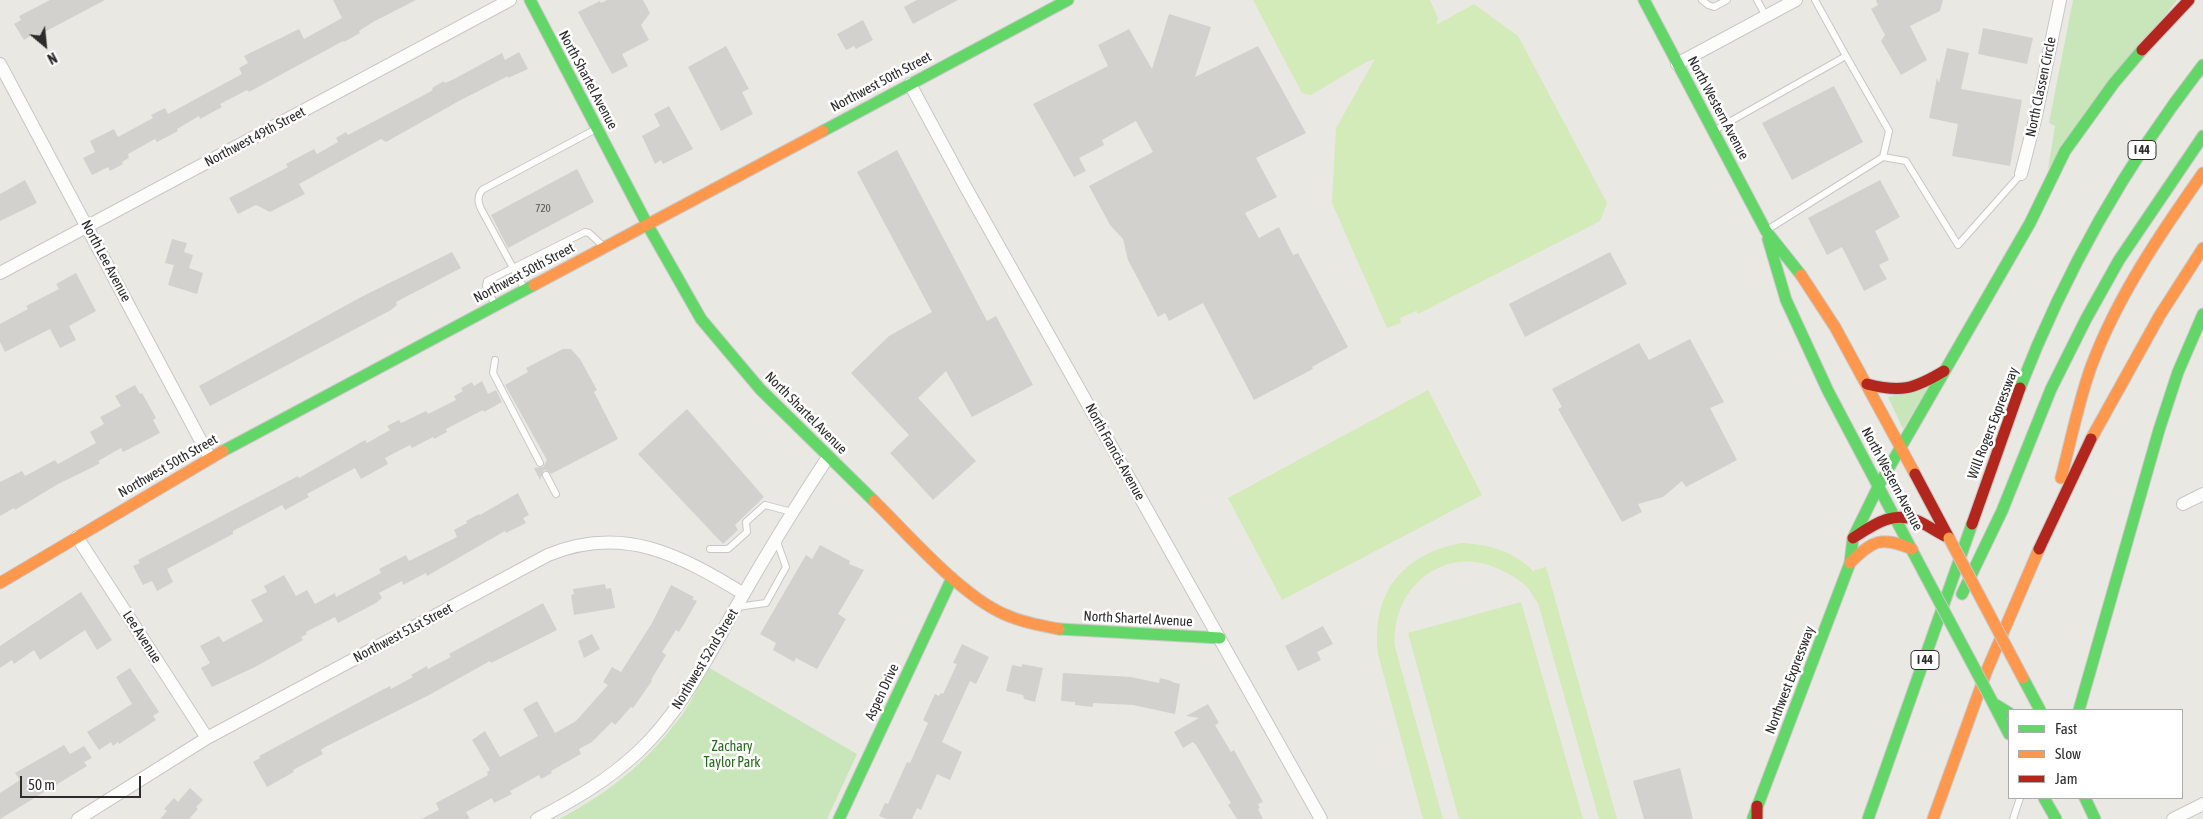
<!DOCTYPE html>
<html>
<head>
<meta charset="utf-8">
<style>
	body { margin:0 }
	#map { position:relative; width:2203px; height:819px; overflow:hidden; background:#eae8e2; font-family:"Asap Condensed",sans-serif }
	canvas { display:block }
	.legend { position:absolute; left:2008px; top:709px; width:175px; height:90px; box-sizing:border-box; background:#fff; border:1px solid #ababab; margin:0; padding:6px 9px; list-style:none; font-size:15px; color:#2c2c2c }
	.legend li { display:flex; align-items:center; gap:10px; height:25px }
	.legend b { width:25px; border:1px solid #ababab }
	.north { position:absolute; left:20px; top:20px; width:50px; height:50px; -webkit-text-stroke:4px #fff; paint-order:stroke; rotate:152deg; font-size:14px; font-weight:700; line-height:20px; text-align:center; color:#2c2c2c }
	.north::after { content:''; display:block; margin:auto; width:18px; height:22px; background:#2c2c2c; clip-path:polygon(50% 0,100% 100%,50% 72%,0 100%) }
	.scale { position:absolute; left:20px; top:776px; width:121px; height:22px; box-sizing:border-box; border:2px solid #2c2c2c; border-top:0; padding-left:6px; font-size:15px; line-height:18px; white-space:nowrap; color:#2c2c2c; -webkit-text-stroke:4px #fff; paint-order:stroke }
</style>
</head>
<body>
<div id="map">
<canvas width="2203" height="819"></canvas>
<ul class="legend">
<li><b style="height:6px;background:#63d668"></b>Fast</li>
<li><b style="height:6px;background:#ff974d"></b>Slow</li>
<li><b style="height:6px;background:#b3261e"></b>Jam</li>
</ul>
<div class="north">N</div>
<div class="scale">50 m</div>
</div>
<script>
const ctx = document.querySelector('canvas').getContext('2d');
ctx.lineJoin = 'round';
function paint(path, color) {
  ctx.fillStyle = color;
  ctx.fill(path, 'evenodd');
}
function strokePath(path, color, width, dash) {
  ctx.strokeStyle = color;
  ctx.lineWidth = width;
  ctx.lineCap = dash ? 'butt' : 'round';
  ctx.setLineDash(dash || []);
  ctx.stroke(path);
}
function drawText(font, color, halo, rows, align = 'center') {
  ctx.font = font + ' "Asap Condensed",sans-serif';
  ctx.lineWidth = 5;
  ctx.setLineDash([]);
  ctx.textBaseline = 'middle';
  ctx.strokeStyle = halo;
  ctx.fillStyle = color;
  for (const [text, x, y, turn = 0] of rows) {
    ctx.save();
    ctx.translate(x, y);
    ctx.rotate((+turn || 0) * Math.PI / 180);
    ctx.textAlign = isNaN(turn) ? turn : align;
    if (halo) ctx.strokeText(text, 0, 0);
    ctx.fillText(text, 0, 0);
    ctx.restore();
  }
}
const green = new Path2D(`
	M2073,0H2177L2048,169L2055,126L2049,123Z
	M1930,384L1903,429L1888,397Z
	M708,667L857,754L827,819H559C612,791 646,763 682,715C692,701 700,683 708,667Z`);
const pitch = new Path2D(`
	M1253,0H1430L1438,18L1436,25L1474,4L1518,36L1607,203L1600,221L1418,314L1416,311L1400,318L1401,323L1387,328L1332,203L1336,128L1375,59L1366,62L1311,95L1302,93Z
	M1428,390L1482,495L1282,600L1228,498Z
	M1463,543C1492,545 1515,552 1535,573L1534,570L1546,567L1617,819H1599L1538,603C1534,598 1531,592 1527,587C1520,580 1511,575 1501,570C1446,542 1390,587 1395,647L1443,819H1423L1378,654C1371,593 1403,553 1463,543Z
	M1521,602L1583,819H1459L1408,633Z`);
const building = new Path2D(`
	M50,0H105L37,36L35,33L24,40L14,24L21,20L19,16Z
	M333,0H416L373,22L359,31L360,33L344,42L343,41L249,92L247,90L220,104L222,107L200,119L199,116L177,129L178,131L157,142L155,139L128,154L129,158L122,162L123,164L110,171L108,167L92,175L83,158L95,152L90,141L114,129L118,137L153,118L151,115L165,108L168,114L242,74L239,68L248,63L244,56L299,29L304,39L342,18Z
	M607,0H643L650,13L641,25L649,40L622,54L628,66L612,74L578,12L600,1L601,3Z
	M917,0H958L913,24L904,7Z
	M1876,0H1943L1940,11L1910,26L1927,60L1901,75L1881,41L1885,35L1871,9L1878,5Z
	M1169,14L1211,27L1195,77L1258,46L1306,133L1256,158L1277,197L1245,213L1259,238L1279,227L1293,255L1298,253L1348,347L1312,367L1313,369L1254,400L1203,303L1169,321L1165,313L1158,317L1128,260L1123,239L1110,225L1089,186L1153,152L1136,121L1102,140L1104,145L1079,158L1086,171L1074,177L1033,104L1108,66L1098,45L1129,29L1152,69Z
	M863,20L873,40L856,49L854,46L846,50L837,34Z
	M1983,28L2033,38L2027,64L1978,54Z
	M726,46L749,89L742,92L753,114L721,131L688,67Z
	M1947,48L1969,53L1961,89L2022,100L2010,166L1952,156L1958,124L1929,118L1937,78L1939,83Z
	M519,52L528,69L508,78V76L459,101L386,142L381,139L299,184L305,194L270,212L256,205L238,214L229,198L288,167L286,164L314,149L317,154L338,142L336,138L346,132L348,135L424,95L433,90L432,88L444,81L445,83L454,79L502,53L505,60Z
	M1834,86L1863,142L1792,180L1762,123Z
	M669,106L693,149L663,164L661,160L655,164L642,136L660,126L654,114Z
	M897,150L987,321L996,316L1033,385L972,417L946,371L918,398L976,461L933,500L890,453L909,435L851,373L889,336L932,312L857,172Z
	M577,169L594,202L508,248L491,215Z
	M25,180L37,203L0,221V194Z
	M1880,180L1900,217L1875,231L1889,260L1879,265L1887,279L1864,291L1842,247L1827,255L1808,218Z
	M172,239L187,243L184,252L193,255L189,268L203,273L197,294L168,285L174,265L165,263Z
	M452,252L461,268L396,302L397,305L391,310L210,406L199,386L363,296Z
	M1610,252L1627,284L1525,337L1509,304Z
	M76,273L96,311L69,326L76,340L60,348L50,329L5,352L0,342V324L28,309L26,306L59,289L56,284Z
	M1690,339L1724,402L1710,408L1737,460L1686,487L1682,481L1663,497L1638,504L1642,512L1622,522L1558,409L1562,407L1552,389L1639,343L1649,360Z
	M563,349H571L580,359L597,390L594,392L618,439L551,474L548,471L544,470L540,480L534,468L543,467L547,460L505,385L528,372L526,368Z
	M482,381L488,394L496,390L502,402L484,412L483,410L446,429L447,432L434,439L433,437L412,448L410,445L385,458L388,464L361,479L355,468L307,494L309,497L285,510L282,505L233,531V534L167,569L173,582L157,591L152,581L143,585L133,566L140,563L138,560L298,476L299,478L365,440L367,443L390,430L387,426L399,420L401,423L426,411L428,414L456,400L454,396L463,391L461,388L472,382L474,386Z
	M135,385L140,394L142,393L156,418L153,420L160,433L123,452L121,448L98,461L100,463L93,467L58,484L15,510L14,508L0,516V482L22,471L25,476L55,460L58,464L96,443L90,432L104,424L100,417L121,406L115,396Z
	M687,409L764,497L735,525L738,530L723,544L638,454Z
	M518,493L529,515L523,518L526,523L506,533L505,531L427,576L426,573L403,585L402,581L379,593L382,598L376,603L338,623L335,617L306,632L307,634L301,637L303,640L255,667L212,687L201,668L210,663L200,646L219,636L223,642L263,621L251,600L267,592L264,586L284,575L296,596L307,590L315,604L335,593L336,597L381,573L379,569L406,555L409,561L457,537L454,530L467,523L466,521L479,514L480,515Z
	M820,545L850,561L849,564L864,570L838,614L846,619L817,669L796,658L794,662L773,650L776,643L760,634L806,555L812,559Z
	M605,584L606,589L611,588L615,608L574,615L571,595L574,594L573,589Z
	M671,585L694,597L692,599L697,601L684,624L679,632L676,630L662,652L666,655L651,680L652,681L633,708L631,707L615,725L612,722L592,742L579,749L581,754L551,771L552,773L541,779L539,775L510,791L512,794L494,803L492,798L466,812L470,819H421L439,810L436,803L488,775L487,772L490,770L472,740L485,731L500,757L538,736L523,709L537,701L555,733L576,721L608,685L603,682L612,667L621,672L652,623Z
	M81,592L112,640L97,650L85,630L40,660L34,650L14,664L12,660L0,668V646Z
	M543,603L557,630L491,663L490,661L429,695L325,747L321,750L323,754L293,770L294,772L267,787L253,762L260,758L259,756L380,691L390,686L391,689L413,677L411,675L427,666L428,669L451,657L449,654Z
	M1323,626L1333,644L1317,652L1321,660L1298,671L1285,646Z
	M592,634L600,649L584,658L578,641Z
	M962,644L989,657L976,684L970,681L942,742L962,752L950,780L937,774L921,810L917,808L912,819H887L879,816L885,803L888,804L907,762L910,763L928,723L923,720L935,694L939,696L941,693L943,694L957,664L953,663Z
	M1022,664L1043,668L1035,702L1024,699L1023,695L1006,691L1012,665L1022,667Z
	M130,668L159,712L153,716L156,720L119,744L118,742L113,746L111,742L99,750L87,732L132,704L116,677Z
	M1063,673L1131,677L1159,683L1160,678L1172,681V682L1180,684L1175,714L1133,705L1093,703V707L1075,705V702L1061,701Z
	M1208,704L1219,723L1215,725L1231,752L1234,750L1263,802L1258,804L1260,808L1258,809L1263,819H1237L1228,805L1231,803L1196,745L1193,742L1183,748L1174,732L1199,718L1186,716Z
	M64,745L70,754L84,746L92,758L84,762L87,766L0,819V793L20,780L15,773Z
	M1680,768L1693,819H1644L1633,781Z
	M190,788L203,800L196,807L198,809L189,819H160L167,811L164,809L174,798L178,802Z`);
const lane = new Path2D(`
	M1702,0L1708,5L1714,7L1727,0
	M1757,0L1766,16
	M1815,0L1846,56
	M1715,130L1846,56L1889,131L1883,157
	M1767,230L1883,157L1906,161L1958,245L2021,174
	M524,288L481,209C478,202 477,197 482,190L596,129
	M495,305L486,286L487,281L585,232L589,233L603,246
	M495,360L493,373L540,463
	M546,475L556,494
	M710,549H728L747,532L746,522L765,505L792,512
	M737,607L766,603L786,567L776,539
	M2013,819L2020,798`);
const street = new Path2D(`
	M0,64L210,458
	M1677,64L1796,0
	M910,84L965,186L1321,819
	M2021,174L2035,120L2060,0
	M0,273L510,0
	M2183,504L2203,494
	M77,537L207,738
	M78,819L207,738L548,555C623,524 680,555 744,594
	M537,819C574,800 608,780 638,752C682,711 709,654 739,602C767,553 797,504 828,457
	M2173,819L2203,804`);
const fast = new Path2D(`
	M530,0L647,224L701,319L760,389L874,501
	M1644,0L1766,231L1801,275
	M823,131L1068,0
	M1768,239L1786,300L1828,391L1924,573
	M2020,388C2065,272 2126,164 2203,65
	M223,451L534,285
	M1879,485L2030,223L2065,151L2114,83L2142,50
	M1962,594L2002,511L2051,389L2086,319L2119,260L2203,136
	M1059,629L1220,638
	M2023,678L2040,710
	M1993,703L2009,734
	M1993,703L2009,713
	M2079,710L2159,430L2178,372L2203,314
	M2044,798L2056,819
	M2085,798L2095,819
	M1753,818L1850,563L1853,538L1879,485
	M839,819L952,578
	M1868,819L1972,524`);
const slow = new Path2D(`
	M1801,275L1835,327L1915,474
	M534,285L823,131
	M2091,439L2160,315L2203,248
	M2061,478C2071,441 2078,403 2091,367C2117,297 2160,234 2203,173
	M874,501C909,535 965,601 1011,617C1026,623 1043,626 1059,629
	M1850,563C1873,540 1881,536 1912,549
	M0,583L223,451
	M1933,819L1987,670L2039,549`);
const jam = new Path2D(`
	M2142,50L2189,0
	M1867,384C1901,393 1914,389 1944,371
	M1915,474L1949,538
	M1972,524L2020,388
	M1853,538C1873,525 1893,510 1918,521C1929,526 1938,533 1949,538
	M2039,549L2091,439
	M1757,806V819`);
const fastBridge = new Path2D(`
	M1924,573L1993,703`);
const slowBridge = new Path2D(`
	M1949,538L2023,678`);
const numberNames = [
	["720",543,209]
];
const shields = [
	[2142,150,28],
	[1925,660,28]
];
const shieldNames = [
	["I 44",2142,150],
	["I 44",1925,660]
];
const streetNames = [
	["North Shartel Avenue",588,80,62],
	["Northwest 50th Street",881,82,-28],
	["North Classen Circle",2041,87,-78],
	["North Western Avenue",1718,108,62],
	["Northwest 49th Street",255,137,-28],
	["North Lee Avenue",106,261,62],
	["Northwest 50th Street",524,273,-28],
	["North Shartel Avenue",806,413,45],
	["Will Rogers Expressway",1993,423,-69],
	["North Francis Avenue",1115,452,61],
	["Northwest 50th Street",168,466,-30],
	["North Western Avenue",1892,479,62],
	["North Shartel Avenue",1138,619,3],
	["Northwest 51st Street",403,633,-28],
	["Lee Avenue",142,637,57],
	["Northwest 52nd Street",705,659,-59],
	["Northwest Expressway",1790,680,-69],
	["Aspen Drive",882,692,-65]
];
const parkNames = [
	["Zachary",732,747],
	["Taylor Park",732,763]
];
paint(green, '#c9e6bb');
paint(pitch, '#d3eab9');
paint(building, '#d3d1cd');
strokePath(lane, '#c8c7c7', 8);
strokePath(street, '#c8c7c7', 14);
strokePath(fast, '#c8c7c7', 13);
strokePath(slow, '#c8c7c7', 13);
strokePath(jam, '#c8c7c7', 13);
strokePath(lane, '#fcfcfb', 6);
strokePath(street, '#fcfcfb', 12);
strokePath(fast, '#63d668', 11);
strokePath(slow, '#ff974d', 11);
strokePath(jam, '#b3261e', 11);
strokePath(fastBridge, '#c8c7c7', 13, []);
strokePath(slowBridge, '#c8c7c7', 13, []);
strokePath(fastBridge, '#63d668', 11);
strokePath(slowBridge, '#ff974d', 11);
drawText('11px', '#565655', null, numberNames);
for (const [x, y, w] of shields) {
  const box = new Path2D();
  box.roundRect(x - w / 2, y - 9.5, w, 19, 4);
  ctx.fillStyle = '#fff';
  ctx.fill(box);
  strokePath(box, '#2c2c2c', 1);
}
drawText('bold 12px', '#2c2c2c', null, shieldNames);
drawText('14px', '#2c2c2c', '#fff', streetNames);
drawText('14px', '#256c1a', '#fff', parkNames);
</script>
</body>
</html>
